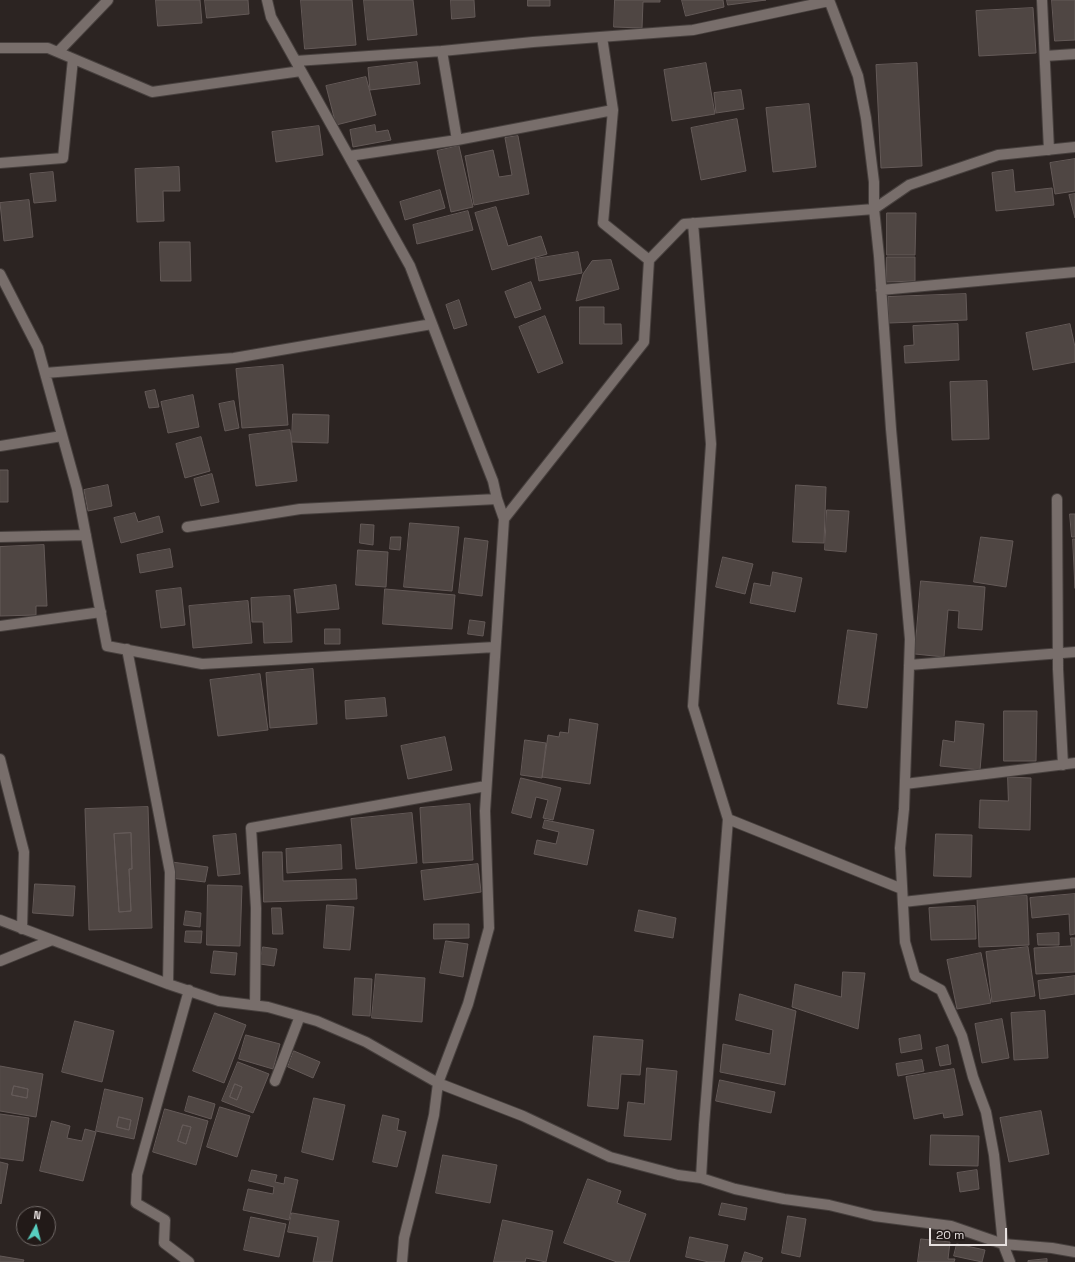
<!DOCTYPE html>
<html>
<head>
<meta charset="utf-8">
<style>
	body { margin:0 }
	#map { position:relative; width:1075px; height:1262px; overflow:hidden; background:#2c2422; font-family:"Space Grotesk",sans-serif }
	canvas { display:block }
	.north { position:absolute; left:16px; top:1206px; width:40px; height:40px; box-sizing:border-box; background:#221a18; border:1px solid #716a68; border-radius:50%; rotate:7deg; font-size:11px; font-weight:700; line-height:16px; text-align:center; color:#e7e1e0 }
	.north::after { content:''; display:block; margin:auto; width:14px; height:18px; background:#58cec0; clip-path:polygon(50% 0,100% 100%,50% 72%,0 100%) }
	.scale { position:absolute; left:929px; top:1228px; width:78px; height:18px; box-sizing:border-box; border:2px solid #e7e1e0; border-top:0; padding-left:5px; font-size:12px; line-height:14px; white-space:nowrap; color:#e7e1e0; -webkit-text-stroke:3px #221a18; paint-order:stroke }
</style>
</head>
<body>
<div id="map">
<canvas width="1075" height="1262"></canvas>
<div class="north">N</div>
<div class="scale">20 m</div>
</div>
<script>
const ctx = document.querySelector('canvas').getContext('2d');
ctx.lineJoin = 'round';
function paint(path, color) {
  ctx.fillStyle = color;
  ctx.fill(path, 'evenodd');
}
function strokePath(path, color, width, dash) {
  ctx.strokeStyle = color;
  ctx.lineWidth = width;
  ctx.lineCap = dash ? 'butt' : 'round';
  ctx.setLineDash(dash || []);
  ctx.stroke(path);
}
const building = new Path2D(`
	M156,0H200L202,23L158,26Z
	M205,0H248L249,14L207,18Z
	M301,0H352L356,45L305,49Z
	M364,0H413L417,35L368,40Z
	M451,0H474L475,17L452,19Z
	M528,0H550V6H528Z
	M615,0H660V2H643L642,28L614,27Z
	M682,0H723L724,7L686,16Z
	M727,0H766L728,5Z
	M1052,0H1075V40L1055,41Z
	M1033,8L1036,53L979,56L976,11Z
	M417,62L420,84L370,90L368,68Z
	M706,63L715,114L672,121L664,70Z
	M917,63L922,166L881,168L876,65Z
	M366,77L376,115L336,125L326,86Z
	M741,90L744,109L716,113L714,93Z
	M809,104L816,167L773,172L766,108Z
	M737,119L746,171L701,180L691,128Z
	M375,125L376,132L388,130L391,140L353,147L350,130Z
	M319,126L323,155L276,162L272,132Z
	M518,136L529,194L474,205L465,156L493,150L499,177L512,175L505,138Z
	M459,146L473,207L451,212L437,151Z
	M1075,159V191L1055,194L1050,163Z
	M179,167L180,191H163L164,221L137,222L135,169Z
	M1013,170L1015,192L1052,188L1054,205L996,211L992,173Z
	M53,172L56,201L34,203L30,174Z
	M440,190L445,208L405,220L400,202Z
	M1075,194V218L1069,195Z
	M29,200L33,237L4,241L0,203Z
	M496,207L508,246L541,236L547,254L492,270L475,213Z
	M468,211L473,230L417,244L413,225Z
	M887,213H916L915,255H887Z
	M160,242H190L191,281H161Z
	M578,252L582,273L539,281L535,259Z
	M887,257H915V281L887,282Z
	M611,260L619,289L576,301L583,274L592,261Z
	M531,282L541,309L515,318L505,292Z
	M966,294L967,320L889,323L888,297Z
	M459,300L467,325L454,329L446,305Z
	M580,307H604V324H621L622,344H580Z
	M545,316L563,363L538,373L519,327Z
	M958,324L959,360L905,363L904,346L914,345L913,326Z
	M1070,324L1075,347V362L1033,370L1026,333Z
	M283,365L288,425L242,428L236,369Z
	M987,381L989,439L952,440L950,382Z
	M155,390L159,407L149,408L145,392Z
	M193,395L199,427L168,433L161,402Z
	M234,401L239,428L225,431L219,404Z
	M293,414L329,415L328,443L292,442Z
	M290,430L297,481L256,486L249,435Z
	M201,437L210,471L185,478L176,444Z
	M0,470H8V502H0Z
	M212,474L219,502L201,506L194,479Z
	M108,485L112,506L88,511L84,490Z
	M796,485L826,487L824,543L793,542Z
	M827,510L849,511L846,552L825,550Z
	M135,513L138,522L159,516L163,532L121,543L114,518Z
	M1070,514H1075V537H1072Z
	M410,523L459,527L452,591L404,587Z
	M361,524L374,525L373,545L360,543Z
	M391,537H401L400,550L390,549Z
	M981,537L1013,541L1006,587L974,582Z
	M465,538L488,541L482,596L459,593Z
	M1073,539H1075V588Z
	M44,545L47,606H36V615L0,616V547Z
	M170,549L173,567L140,573L137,555Z
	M358,550L388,552L386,587L356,585Z
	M723,557L753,564L745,594L716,587Z
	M773,572L802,578L795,612L750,603L754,583L770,586Z
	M921,581L985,587L982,630L958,628L959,611L948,610L944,657L915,654Z
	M336,585L339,609L297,613L294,590Z
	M181,588L185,625L161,628L156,591Z
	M385,589L455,595L452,629L383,624Z
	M290,596L292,642L264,643L263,622H252L251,598Z
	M248,601L252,643L193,648L189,606Z
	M470,620L485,622L483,636L468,634Z
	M325,629H340V644H325Z
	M848,630L877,634L867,708L838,704Z
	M313,669L317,724L270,728L266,673Z
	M260,674L268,730L218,736L210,680Z
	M385,698L387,716L346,719L345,701Z
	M1004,711H1037L1036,761H1004Z
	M570,719L598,724L590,784L542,777L548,735L559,737L560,732L568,733Z
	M956,721L984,724L980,770L940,766L943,740L954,742Z
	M445,737L452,770L408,779L401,746Z
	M525,740L546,743L542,778L521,775Z
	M1008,777L1031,778L1030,830L979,828L980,800L1008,801Z
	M521,778L561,788L553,820L543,818L548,800L536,797L531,818L512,813Z
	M470,804L473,860L423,863L420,808Z
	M148,807L152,928L89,930L85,809ZM131,833L132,869H129L131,911L119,912L114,834Z
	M412,813L417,863L356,869L351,819Z
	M545,820L594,830L587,865L534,854L537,840L556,844L559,832L543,828Z
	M131,833L132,869H129L131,911L119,912L114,834Z
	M236,834L240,874L218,876L213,836Z
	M936,834L972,835L971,877L934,876Z
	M341,845L342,869L287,873L286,849Z
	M263,852H282L283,881L356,879L357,899L264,902Z
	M172,862L208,867L205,882L170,878Z
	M478,864L481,892L424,900L421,871Z
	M35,884L75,886L73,916L33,913Z
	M208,885L242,886L240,946L207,945Z
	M1075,894V934L1070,935L1069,914L1032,918L1030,898Z
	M1027,896L1029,945L979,947L977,898Z
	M327,905L354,907L350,950L324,948Z
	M975,906L976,939L931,940L929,908Z
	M272,908H281L283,934H273Z
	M639,910L676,918L673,938L635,931Z
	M186,911L201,913L200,927L184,925Z
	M434,924H469V938L434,939Z
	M186,931H202L201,943L185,942Z
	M1059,933V945H1038L1037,934Z
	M1071,938H1075V972L1036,974L1034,948L1071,946Z
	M446,941L468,944L463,977L440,973Z
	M263,947L277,949L274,966L260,964Z
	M1028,947L1035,996L992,1002L986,952Z
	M214,951L237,953L235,975L211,973Z
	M981,953L991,1003L957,1009L947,960Z
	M843,972L865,973L858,1029L792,1007L795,984L841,997Z
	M376,974L425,978L422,1022L372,1018Z
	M1075,976V994L1040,999L1038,981Z
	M355,978L372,979L370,1016L353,1015Z
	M740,994L796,1011L785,1085L720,1072L723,1044L770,1054L773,1030L736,1020Z
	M1045,1011L1048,1058L1014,1060L1011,1013Z
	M215,1013L246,1025L224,1083L193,1071Z
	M1002,1019L1009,1058L982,1063L975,1024Z
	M75,1021L114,1031L102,1082L62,1072Z
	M246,1035L280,1044L273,1069L239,1059Z
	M920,1035L922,1049L901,1053L899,1039Z
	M594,1036L643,1040L640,1075L621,1074L618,1109L588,1106Z
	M948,1045L951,1064L940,1066L936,1048Z
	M294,1051L320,1062L313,1078L288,1067Z
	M922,1060L924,1071L898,1076L896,1064Z
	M238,1062L269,1074L253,1113L222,1101ZM235,1084L242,1087L237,1100L230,1097Z
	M0,1066L43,1074L36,1117L0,1111ZM14,1086L28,1089L27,1098L12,1095Z
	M647,1068L677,1071L671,1140L624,1136L628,1102L644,1104Z
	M954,1069L963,1115L944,1118L943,1113L914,1119L906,1077Z
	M720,1080L775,1092L771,1113L716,1101Z
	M235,1084L242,1087L237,1100L230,1097Z
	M14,1086L28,1089L27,1098L12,1095Z
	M105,1089L143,1098L134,1139L96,1131ZM119,1117L131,1120L129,1130L117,1127Z
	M189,1096L215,1104L211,1119L185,1111Z
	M314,1098L345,1105L333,1160L302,1152Z
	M220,1107L250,1116L237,1157L207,1147Z
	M165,1109L208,1121L196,1165L153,1152ZM183,1125L191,1127L186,1144L178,1141Z
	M1041,1111L1049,1154L1009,1162L1000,1118Z
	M0,1114L29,1118L23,1161L0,1158Z
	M383,1115L399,1119L397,1130L406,1132L397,1167L373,1162Z
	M119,1117L131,1120L129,1130L117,1127Z
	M52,1121L70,1126L67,1138L82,1141L85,1129L96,1132L83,1181L40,1171Z
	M183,1125L191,1127L186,1144L178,1141Z
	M931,1135L979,1136L978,1166L930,1165Z
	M443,1155L497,1165L490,1203L436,1193Z
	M0,1162L8,1164L1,1204L0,1203Z
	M252,1170L277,1175L275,1182L284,1184L285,1177L298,1180L289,1220L243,1210L248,1189L273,1194L274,1187L249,1181Z
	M977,1170L979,1189L960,1192L957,1173Z
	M588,1179L621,1191L617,1203L646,1214L629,1262H617L564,1243Z
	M722,1203L747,1208L745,1220L719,1215Z
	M292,1213L339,1221L332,1262H313L318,1237L288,1232Z
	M788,1216L806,1219L800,1257L782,1253Z
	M251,1217L286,1224L279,1257L244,1250Z
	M503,1220L553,1231L546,1262L526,1258L525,1262H494Z
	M690,1237L728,1245L724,1262H709L686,1257Z
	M921,1239L950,1242L948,1259H955L954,1262H918Z
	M957,1244L985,1250L982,1262L954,1256Z
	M745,1252L763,1258L761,1262H742Z
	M0,1256L24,1260L23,1262H0Z
	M1047,1259V1262H1028V1261Z`);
const minor = new Path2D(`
	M267,0L271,17L410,266L458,392L493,481L497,499L504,519L485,811L489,928L468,1004L438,1083L434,1115L421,1171L404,1238L402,1262
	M829,0L858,76L866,118L874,182V209L879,256L891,429L910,639L904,809L900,848L905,942L915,976L941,990L962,1036L973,1077L986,1112L994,1155L1003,1244L1010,1262
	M1042,0L1049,150
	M602,37L613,110L603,223L649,260
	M0,48H48L152,92L301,71
	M442,51L457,140
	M58,52L108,0
	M1045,56L1075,54
	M296,61L442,51L533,42L693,30L829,1
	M349,156L457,140L613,110
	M0,163L63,158L73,59
	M693,223L711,444L693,706L728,819L902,889
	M0,274L38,348L77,489L107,646L202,664L495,647
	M881,290L1075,272
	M45,373L234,358L432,324
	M0,446L62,436
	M1057,499L1058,669L1063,765
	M504,519L644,342L649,260L684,224L874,209L909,185L998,155L1075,147
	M187,527L300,509L497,499
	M0,537L86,535
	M0,626L101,612
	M127,649L170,872L168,984
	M909,665L1075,652
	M0,759L24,852L22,929
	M905,784L1075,763
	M903,902L1075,883
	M0,920L168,984L219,1001L268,1007L317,1021L366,1042L438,1083L523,1116L610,1157L678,1175L701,1178L735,1189L784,1199L829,1205L874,1216L951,1226L1003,1244L1052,1248L1075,1252
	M0,961L52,940
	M255,1005L256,908L251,828L486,786
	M275,1081L300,1016
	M701,1178L704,1125L728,819
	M189,1262L164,1243L165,1220L136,1203L137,1175L189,990`);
paint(building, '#4f4643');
strokePath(building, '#645a58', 1);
strokePath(minor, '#47403e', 12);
strokePath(minor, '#786e6b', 10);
</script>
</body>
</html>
